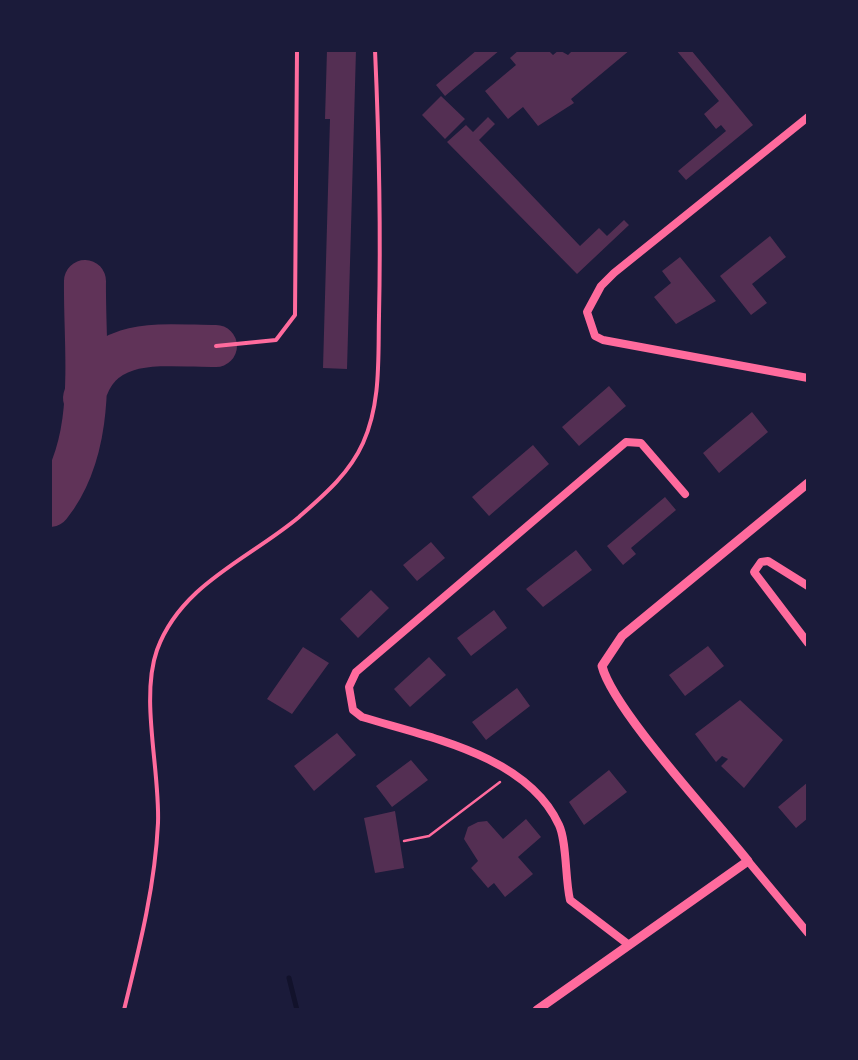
<!DOCTYPE html>
<html>
<head>
<meta charset="utf-8">
<style>
	body { margin:0 }
	#map { position:relative; width:858px; height:1060px; overflow:hidden; background:#1b1b3a; font-family:"Titillium Web",sans-serif }
	canvas { display:block }
	.frame { position:absolute; inset:0; border:52px solid #1b1b3a; pointer-events:none }
</style>
</head>
<body>
<div id="map">
<canvas width="858" height="1060"></canvas>
<div class="frame"></div>
</div>
<script>
const ctx = document.querySelector('canvas').getContext('2d');
ctx.lineJoin = 'round';
function strokePath(path, color, width, dash) {
  ctx.strokeStyle = color;
  ctx.lineWidth = width;
  ctx.lineCap = dash ? 'butt' : 'round';
  ctx.setLineDash(dash || []);
  ctx.stroke(path);
}
function paint(path, color) {
  ctx.fillStyle = color;
  ctx.fill(path, 'evenodd');
}
const stream = new Path2D(`
	M289,978L297,1010`);
const taxiway = new Path2D(`
	M84,398C100,334 164,346 216,346
	M50,506C99,444 84,355 85,281`);
const building = new Path2D(`
	M327,50H356L347,369L323,368L330,119H325Z
	M477,50H500L445,96L436,85Z
	M519,50H548L553,55L559,50L568,55L573,50H630L571,99L574,103L538,126L523,107L508,119L485,91L516,65L510,58Z
	M676,50H691L753,125L686,180L678,171L726,131L721,125L716,129L704,114L719,101Z
	M441,96L465,119L445,139L422,115Z
	M488,117L495,124L479,140L580,246L599,228L607,236L624,220L629,225L577,274L447,142L466,125L473,132Z
	M770,236L786,257L752,284L767,303L751,315L720,276Z
	M680,257L716,301L676,324L654,297L671,283L662,271Z
	M609,386L626,406L579,446L562,427Z
	M752,412L768,432L719,473L703,453Z
	M533,445L549,464L489,516L472,497Z
	M665,497L676,510L631,548L636,554L623,565L607,546Z
	M431,542L445,558L417,581L403,565Z
	M576,550L592,570L543,607L526,589Z
	M371,590L389,608L358,638L340,619Z
	M494,610L507,628L471,656L457,638Z
	M708,646L724,666L685,696L669,675Z
	M303,647L329,663L292,714L267,699Z
	M429,657L446,675L410,707L394,689Z
	M517,688L530,706L486,740L472,722Z
	M740,700L783,740L744,788L721,766L728,759L722,756L716,762L695,734Z
	M337,733L356,755L314,791L294,766Z
	M411,760L428,780L392,807L376,786Z
	M609,770L627,792L584,825L569,802Z
	M808,782V818L796,828L778,807Z
	M395,811L404,868L375,873L364,818Z
	M526,819L541,837L518,857L533,874L505,897L494,883L488,888L471,868L478,861L464,839L468,827L478,822L487,821L503,839Z`);
const path = new Path2D(`
	M404,841L429,836L500,782`);
const service = new Path2D(`
	M216,346L276,340L295,315L297,50
	M124,1010C139,949 155,887 158,823C160,770 140,698 157,650C181,584 249,559 299,517C324,495 349,474 363,443C381,403 378,359 379,316C381,227 379,139 375,50`);
const minor = new Path2D(`
	M808,117L614,273L601,286L587,312L595,336L603,340L808,378
	M808,586L768,561L761,562L754,572L808,643
	M748,861L808,933
	M629,945L570,900C565,879 567,842 559,825C527,755 427,737 362,717L353,710L349,687L356,672L626,442L641,443L685,494`);
const tertiary = new Path2D(`
	M537,1010L748,861C715,819 613,710 602,666L622,636L808,483`);
strokePath(stream, '#12122b', 5);
strokePath(taxiway, '#603358', 42);
paint(building, '#542f53');
strokePath(path, '#ff6b9d', 2.5);
strokePath(service, '#ff6b9d', 4);
strokePath(minor, '#ff6b9d', 8);
strokePath(tertiary, '#ff6b9d', 9);
</script>
</body>
</html>
